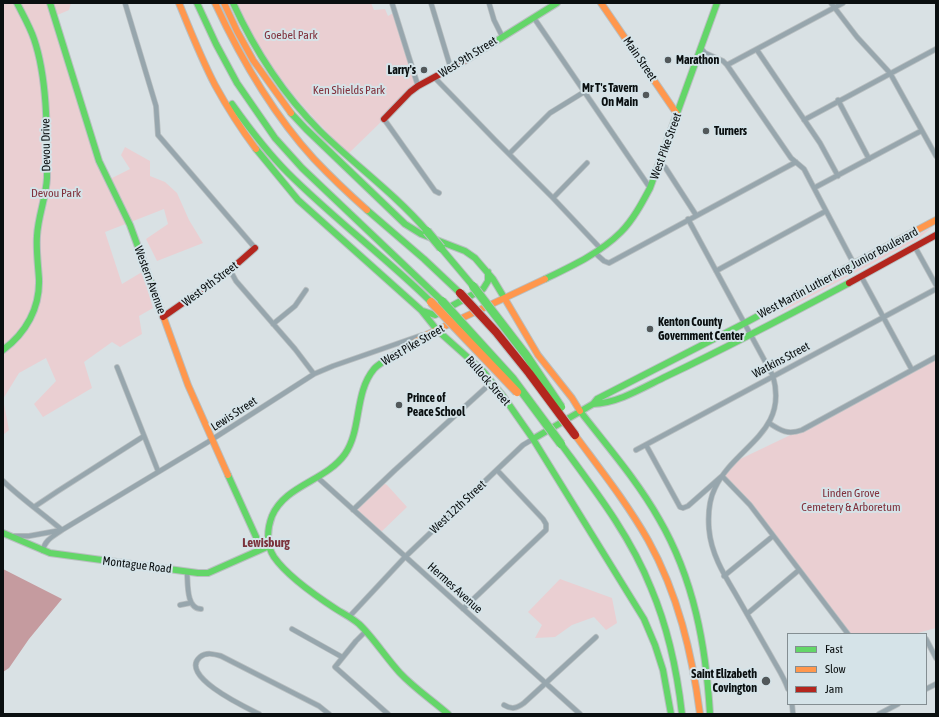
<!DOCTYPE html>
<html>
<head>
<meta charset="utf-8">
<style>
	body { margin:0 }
	#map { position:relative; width:939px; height:717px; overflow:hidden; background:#d9e1e4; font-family:"Asap Condensed",sans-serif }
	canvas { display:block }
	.frame { position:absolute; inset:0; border:4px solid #0a0f10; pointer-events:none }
	.legend { position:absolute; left:787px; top:633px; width:140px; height:72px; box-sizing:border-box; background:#d5e3e8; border:1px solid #848e92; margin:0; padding:5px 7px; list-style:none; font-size:12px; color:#0a0f10 }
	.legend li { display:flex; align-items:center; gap:8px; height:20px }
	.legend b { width:20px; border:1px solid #848e92 }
</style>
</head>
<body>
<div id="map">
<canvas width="939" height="717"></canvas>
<div class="frame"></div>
<ul class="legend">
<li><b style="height:5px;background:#63d668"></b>Fast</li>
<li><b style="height:5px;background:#ff974d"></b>Slow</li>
<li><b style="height:5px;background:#b3261e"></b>Jam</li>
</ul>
</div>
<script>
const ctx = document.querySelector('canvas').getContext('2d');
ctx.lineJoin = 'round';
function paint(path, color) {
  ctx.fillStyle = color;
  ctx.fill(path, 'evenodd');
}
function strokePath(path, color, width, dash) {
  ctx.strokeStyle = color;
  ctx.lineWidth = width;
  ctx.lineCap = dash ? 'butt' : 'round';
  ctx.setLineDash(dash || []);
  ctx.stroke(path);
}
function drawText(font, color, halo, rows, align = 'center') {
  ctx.font = font + ' "Asap Condensed",sans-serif';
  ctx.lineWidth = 4;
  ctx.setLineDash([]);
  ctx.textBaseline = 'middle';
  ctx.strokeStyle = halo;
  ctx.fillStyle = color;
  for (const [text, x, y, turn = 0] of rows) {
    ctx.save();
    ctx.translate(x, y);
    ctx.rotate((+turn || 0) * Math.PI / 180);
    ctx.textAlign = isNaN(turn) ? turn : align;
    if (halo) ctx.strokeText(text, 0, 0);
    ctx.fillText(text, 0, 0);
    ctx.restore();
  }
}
const green = new Path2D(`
	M3,3H71L69,10L55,16L108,180L130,169L121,155L125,147L150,161V176L165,182L177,193L189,220L203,243L157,261L146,239L168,224L164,209L105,232L122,284L142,272L153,308L139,316L142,334L120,347L112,342L84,362L92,388L43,417L34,404L56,381L46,358L19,373L3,399L9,430L3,435Z
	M237,3H371L374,10L385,9L388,16L395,12L418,86L349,153C303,110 262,62 237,3Z
	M934,226L915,241L779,313L799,298Z
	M936,357V628L914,634H848L750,505L722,476L732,463L805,428Z
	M382,482L387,485L407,507L379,534L353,510Z
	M560,579L612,598L617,623L606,630L594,617L572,625L555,637L535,638L542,625L528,612Z`);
const water = new Path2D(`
	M3,569L62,599L29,639L9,668L3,672Z`);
const street = new Path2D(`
	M125,3L156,106L158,135L255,248
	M392,3L418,86
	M431,3L451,69
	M489,3L494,20L502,36
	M831,3L857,37L890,73L936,156
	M534,18L650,188
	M701,48L705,53L723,61L727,65L791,158L804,169L854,264
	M757,50L820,143L838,176
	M727,65L843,3
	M435,78L495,140L553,198L601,249
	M838,100L869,159
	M384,119L435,191L439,193
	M804,120L936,49
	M509,154L550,113L584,92
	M659,165L665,167L696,215
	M814,188L921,131
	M553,198L587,163
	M688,219L773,376C789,433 735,446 715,488C709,500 708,516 709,529C711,553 723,573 735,593C747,614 759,635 771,656C777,667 784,677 788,689
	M915,247L936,285
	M595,253L604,261L609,263L796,162
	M230,270L236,281L295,349L314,374
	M716,271L826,211
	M861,276L912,370
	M273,324L295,306L306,290
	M117,367L158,471
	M769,423C781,431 788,435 802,430L936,357
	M646,445L680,507L683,508L688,506L722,476L750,505L848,634
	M636,450L936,289
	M317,477L580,714
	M3,481C22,499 42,513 62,530C54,536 44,540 43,551
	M34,507L58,491L144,436
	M353,510L395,470L492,382
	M14,536H29L62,530L208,442L314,374L333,366L422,335
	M187,572C188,583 186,609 201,609
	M724,576L773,536
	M180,605L190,603
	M463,609L546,530V524L543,519L497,470
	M747,614L799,570
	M349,617L405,557L523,445L533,439
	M292,629L342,657
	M366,631L356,641L335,667L388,714
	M926,639L936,658
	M926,689L936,684
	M792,704L793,714
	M504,705C512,710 517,708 524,703L596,637
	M259,714C247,708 178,676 200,657C206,652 214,654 221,656L319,706L329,714
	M879,714L898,704`);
const fast = new Path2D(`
	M50,3L99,161L130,225L152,285
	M197,3L216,44L237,83L275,138L302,168L442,301
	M233,3C255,51 283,94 320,131C355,165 395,194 427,231
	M466,60L557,3
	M232,104C249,128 267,152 288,173C333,218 385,257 431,302
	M291,113L306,129L405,224L421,234L465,251L475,258L493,279L505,299
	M256,149L298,200L421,310L437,330
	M367,210L424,259L460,293
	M441,248L473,286
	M545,279C572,266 600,253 621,232C633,220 642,203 650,188L717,3
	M423,311L435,315L483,289L488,281V272
	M437,330L483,371L503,396L533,439L593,404L597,399L745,323L859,261
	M409,346C400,352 380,362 374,369C354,393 362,429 345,454C326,481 285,485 272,516C267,529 266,545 274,557C288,577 316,596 336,609C344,614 352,618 359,624C373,637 386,658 400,673C414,688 432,700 448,714
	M3,350C26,333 40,308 39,279C38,264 36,250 37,236C38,216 46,198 47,178C47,135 48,80 34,39C30,27 23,15 17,3
	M593,404C619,403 644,387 667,376C728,347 789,315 849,283
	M580,411C607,446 637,480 659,519C694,579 706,646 710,714
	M533,439L644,619L655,645L663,670L671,714
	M561,444C594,489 630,535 651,588C668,628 677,670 682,714
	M228,475L257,539L263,544L269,546
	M3,533L50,553L198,573H208L269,546`);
const slow = new Path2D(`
	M179,3C190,30 201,58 215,85C227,107 241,129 256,149
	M215,3C241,59 272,113 314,159C331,177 349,194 367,210
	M224,3L237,31L253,60L291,113
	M601,3L677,114
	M859,261L936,220
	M152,285L188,385L228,475
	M505,299L538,355L572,398L580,411
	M409,346L426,335L545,279
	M575,435C600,469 627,503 648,540C678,594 692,653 700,714`);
const jam = new Path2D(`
	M384,119L410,92L418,86L466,60
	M849,283L936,235
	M163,317L230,270L255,248`);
const fastBridge = new Path2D(`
	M427,231L441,248
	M473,286L526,355L561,407
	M442,301L512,378L561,444`);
const slowBridge = new Path2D(`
	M431,302L517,392`);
const jamBridge = new Path2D(`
	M460,293L496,332L529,373L575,435`);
const markers = [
	[668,60,4,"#52585a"],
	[424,70,4,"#52585a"],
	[646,95,4,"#52585a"],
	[706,131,4,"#52585a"],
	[650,329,4,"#52585a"],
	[399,405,4,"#52585a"],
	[766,681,5,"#52585a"]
];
const parkNames = [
	["Goebel Park",291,35],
	["Ken Shields Park",349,90],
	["Devou Park",56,193],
	["Linden Grove",851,493],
	["Cemetery & Arboretum",851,507]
];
const streetNames = [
	["West 9th Street",468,57,-32],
	["Main Street",640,59,56],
	["Devou Drive",46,145,-91],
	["West Pike Street",666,146,-70],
	["West Martin Luther King Junior Boulevard",838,273,-28],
	["Western Avenue",150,280,70],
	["West 9th Street",210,284,-37],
	["West Pike Street",413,345,-30],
	["Watkins Street",781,360,-28],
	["Bullock Street",488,381,49],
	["Lewis Street",234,414,-33],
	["West 12th Street",458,507,-43],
	["Montague Road",137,565,7],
	["Hermes Avenue",455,588,42]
];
const poiNames = [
	["Marathon",676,60],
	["Larry's",416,70,"right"],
	["Mr T's Tavern",638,88,"right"],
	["On Main",638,102,"right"],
	["Turners",714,131],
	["Kenton County",658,322],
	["Government Center",658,336],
	["Prince of",407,398],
	["Peace School",407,412],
	["Saint Elizabeth",757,674,"right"],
	["Covington",757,688,"right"]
];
const neighbourhoodNames = [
	["Lewisburg",266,543]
];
paint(green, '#eacfd2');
paint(water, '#c59b9f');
strokePath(street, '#b9bfc1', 6);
strokePath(fast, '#b9bfc1', 8);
strokePath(slow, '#b9bfc1', 8);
strokePath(jam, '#b9bfc1', 8);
strokePath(street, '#97a6ad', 4.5);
strokePath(fast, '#63d668', 6);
strokePath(slow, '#ff974d', 6);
strokePath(jam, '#b3261e', 6);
strokePath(fastBridge, '#b9bfc1', 10, []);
strokePath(slowBridge, '#b9bfc1', 10, []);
strokePath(jamBridge, '#b9bfc1', 10, []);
strokePath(fastBridge, '#63d668', 8);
strokePath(slowBridge, '#ff974d', 8);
strokePath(jamBridge, '#b3261e', 8);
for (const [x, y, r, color] of markers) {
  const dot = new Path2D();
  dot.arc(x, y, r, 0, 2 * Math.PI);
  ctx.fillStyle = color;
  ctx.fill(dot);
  strokePath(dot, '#d5e3e8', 1.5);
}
drawText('12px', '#80313c', '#d5e3e8', parkNames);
drawText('12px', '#0a0f10', '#d5e3e8', streetNames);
drawText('bold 12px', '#0a0f10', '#d5e3e8', poiNames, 'left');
drawText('bold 13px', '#7b333d', '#d5e3e8', neighbourhoodNames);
</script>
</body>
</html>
